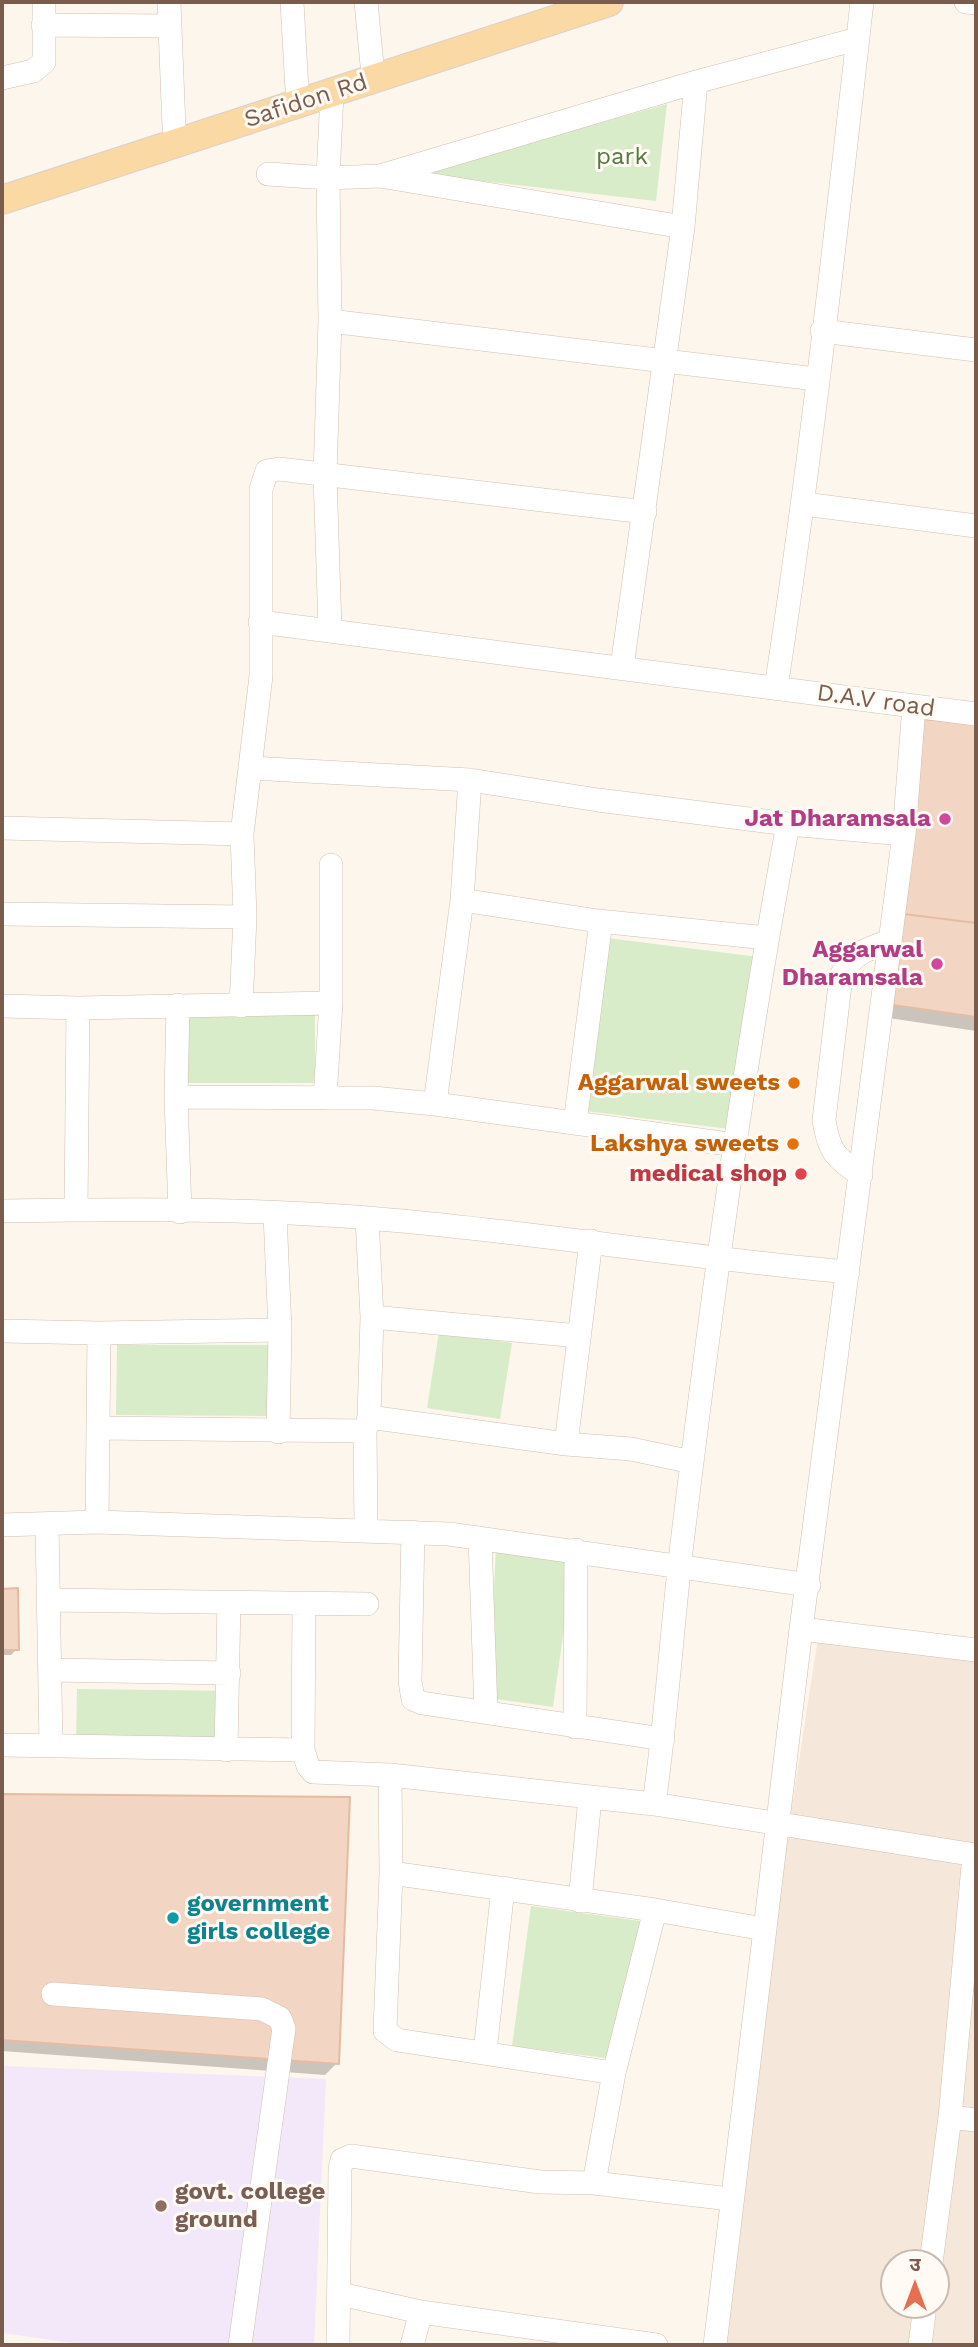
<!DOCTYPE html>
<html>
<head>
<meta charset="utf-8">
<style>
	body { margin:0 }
	#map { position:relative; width:978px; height:2347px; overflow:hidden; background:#fdf6ec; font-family:"Work Sans","Noto Sans Devanagari",sans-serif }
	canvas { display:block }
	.frame { position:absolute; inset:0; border:4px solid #7a5c4d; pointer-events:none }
	.north { position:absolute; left:880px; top:2249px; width:70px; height:70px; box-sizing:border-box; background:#fffaf3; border:2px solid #cabbb1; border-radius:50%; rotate:0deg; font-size:19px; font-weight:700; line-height:28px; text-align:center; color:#7a5c4d }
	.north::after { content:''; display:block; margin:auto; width:24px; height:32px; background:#e76f51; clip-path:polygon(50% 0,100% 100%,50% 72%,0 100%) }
</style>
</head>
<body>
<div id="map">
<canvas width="978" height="2347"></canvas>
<div class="frame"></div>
<div class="north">उ</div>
</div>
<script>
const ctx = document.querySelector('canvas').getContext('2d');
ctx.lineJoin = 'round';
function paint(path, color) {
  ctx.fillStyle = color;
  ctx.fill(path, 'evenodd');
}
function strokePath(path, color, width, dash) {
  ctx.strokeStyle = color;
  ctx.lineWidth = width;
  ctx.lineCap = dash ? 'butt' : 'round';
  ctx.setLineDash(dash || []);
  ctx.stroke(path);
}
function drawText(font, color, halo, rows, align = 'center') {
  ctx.font = font + ' "Work Sans",sans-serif';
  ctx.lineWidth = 6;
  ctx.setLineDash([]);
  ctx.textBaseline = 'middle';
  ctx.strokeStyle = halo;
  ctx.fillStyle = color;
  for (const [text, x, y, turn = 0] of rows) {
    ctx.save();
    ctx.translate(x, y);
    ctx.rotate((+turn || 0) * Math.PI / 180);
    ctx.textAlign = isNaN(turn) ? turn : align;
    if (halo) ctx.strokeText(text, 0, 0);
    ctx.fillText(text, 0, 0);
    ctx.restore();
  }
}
const residential = new Path2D(`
	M818,1638L976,1655V2345H722L784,1857ZM894,2263H936V2305H894Z`);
const education = new Path2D(`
	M2,2066L326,2079L314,2345H87L2,2333Z`);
const green = new Path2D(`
	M667,104L656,201L421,174Z
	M607,938L767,958L745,1131L585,1111Z
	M181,1015H315V1083H181Z
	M439,1332L512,1343L500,1419L427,1408Z
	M117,1345H271V1416L116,1415Z
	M496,1546L574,1556L553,1707L489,1698Z
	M77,1689L238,1691V1744L76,1743Z
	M531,1906L640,1921L621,2060L512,2046Z`);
const shadow = new Path2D(`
	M924,720L976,726V1031L882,1017Z
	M2,1590H16L17,1649L11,1655H2Z
	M2,1795L348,1798L337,2063L325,2075L2,2051Z`);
const building = new Path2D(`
	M923,719L976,724V923L904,914Z
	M904,914L976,923V1017L893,1005Z
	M18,1588L19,1650H2V1589Z
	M2,1794L350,1797L339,2064L2,2040Z`);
const minor = new Path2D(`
	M169,2L174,128
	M292,2L297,90
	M366,2L372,65
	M966,2L976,3
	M43,25L170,26
	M2,78L33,71L44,62V2
	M268,174L328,178L380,176L683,227
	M380,176L696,82L857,39
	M330,321L816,379
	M822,331L976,350
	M804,504L976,526
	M260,622L976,714
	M330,629L325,475L330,321L328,178L332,93
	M622,667L683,227L696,82
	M776,688C811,460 836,231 862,2
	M251,768L470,780L598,800L788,824L904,834
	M2,828L242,834
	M462,900L598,921L767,938
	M2,914L245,917
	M178,1005L176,1097L180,1212
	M2,1006L78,1008L331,1003
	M241,1006L245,917L242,834L261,676V489L267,471L279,469L645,512
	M176,1097L373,1098L435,1104L736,1145
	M325,1098L331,1003V865
	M435,1104L462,900L470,780
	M575,1123L601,921
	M861,1175C835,1157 829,1152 824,1120L841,976C851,954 869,948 890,941
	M76,1210L78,1008
	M2,1211C123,1209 247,1208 368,1218C529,1231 688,1258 848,1272
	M275,1214L280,1330L278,1432
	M372,1317L579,1336
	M2,1331L99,1333L280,1330
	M369,1417L566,1444L631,1449L692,1462
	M99,1428L365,1431
	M566,1444L591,1241
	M97,1522L99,1333
	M2,1525L97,1522L449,1534L809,1585
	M47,1525L51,1744
	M366,1529L365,1431L369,1417L372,1317L367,1218
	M413,1532L410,1681L413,1699L422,1703L663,1739
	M480,1538L486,1712
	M48,1600L367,1604
	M304,1603L303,1750L308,1766L313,1772L390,1775L654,1804L976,1855
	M801,1629L976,1650
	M51,1670L229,1673
	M575,1727L576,1550
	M2,1745L303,1750
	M226,1750L229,1602
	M390,1775L391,1873L385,2031L397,2040L614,2073
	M654,1804C667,1714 672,1625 683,1535C712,1298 744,1060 788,824
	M391,1873L655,1910L764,1929
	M580,1901L590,1798
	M53,1994L262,2009L280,2018L284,2029L282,2042L240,2345
	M485,2052L503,1888
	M950,2117L976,2120
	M594,2183L614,2073L655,1910
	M931,2263L950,2117L974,1855
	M340,2294L421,2312L656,2345
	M338,2345L340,2169L342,2160L351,2156L540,2182L594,2183L730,2199
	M412,2345L421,2312
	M715,2345L801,1629L904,834L914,706
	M920,2345L925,2305`);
const major = new Path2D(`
	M2,200L609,2`);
const markers = [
	[945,819,7,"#d1479c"],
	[937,964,7,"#d1479c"],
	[794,1083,7,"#e8710a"],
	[793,1144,7,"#e8710a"],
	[801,1174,7,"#e0444e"],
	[173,1918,7,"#0f9aa8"],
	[161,2206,7,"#8d6e63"]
];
const streetNames = [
	["Safidon Rd",306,101,-18],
	["D.A.V road",876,701,8]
];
const parkNames = [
	["park",622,157]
];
const hotelNames = [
	["Jat Dharamsala",931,819],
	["Aggarwal",923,950],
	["Dharamsala",923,978]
];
const foodNames = [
	["Aggarwal sweets",780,1083],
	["Lakshya sweets",779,1144]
];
const healthNames = [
	["medical shop",787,1174]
];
const cultureNames = [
	["government",187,1904],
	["girls college",187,1932]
];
const educationNames = [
	["govt. college",175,2192],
	["ground",175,2220]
];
paint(residential, '#f5e8da');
paint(education, '#f3e8fa');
paint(green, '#d8ecc9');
paint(shadow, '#0003');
paint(building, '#f3d5c3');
strokePath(building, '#e6bba3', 2);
strokePath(minor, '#d1beb0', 24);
strokePath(major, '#dad1cd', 30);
strokePath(minor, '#fff', 23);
strokePath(major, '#fbd9a5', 28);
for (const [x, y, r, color] of markers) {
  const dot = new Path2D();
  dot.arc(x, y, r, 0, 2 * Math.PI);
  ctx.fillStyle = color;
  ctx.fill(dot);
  strokePath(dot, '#fffaf3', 2.5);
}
drawText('24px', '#7a5c4d', '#fffaf3', streetNames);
drawText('24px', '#537a41', '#fffaf3', parkNames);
drawText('bold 24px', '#b23c85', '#fffaf3', hotelNames, 'right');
drawText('bold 24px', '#c56008', '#fffaf3', foodNames, 'right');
drawText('bold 24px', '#be3a42', '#fffaf3', healthNames, 'right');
drawText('bold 24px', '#0d838f', '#fffaf3', cultureNames, 'left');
drawText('bold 24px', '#785e54', '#fffaf3', educationNames, 'left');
</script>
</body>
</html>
